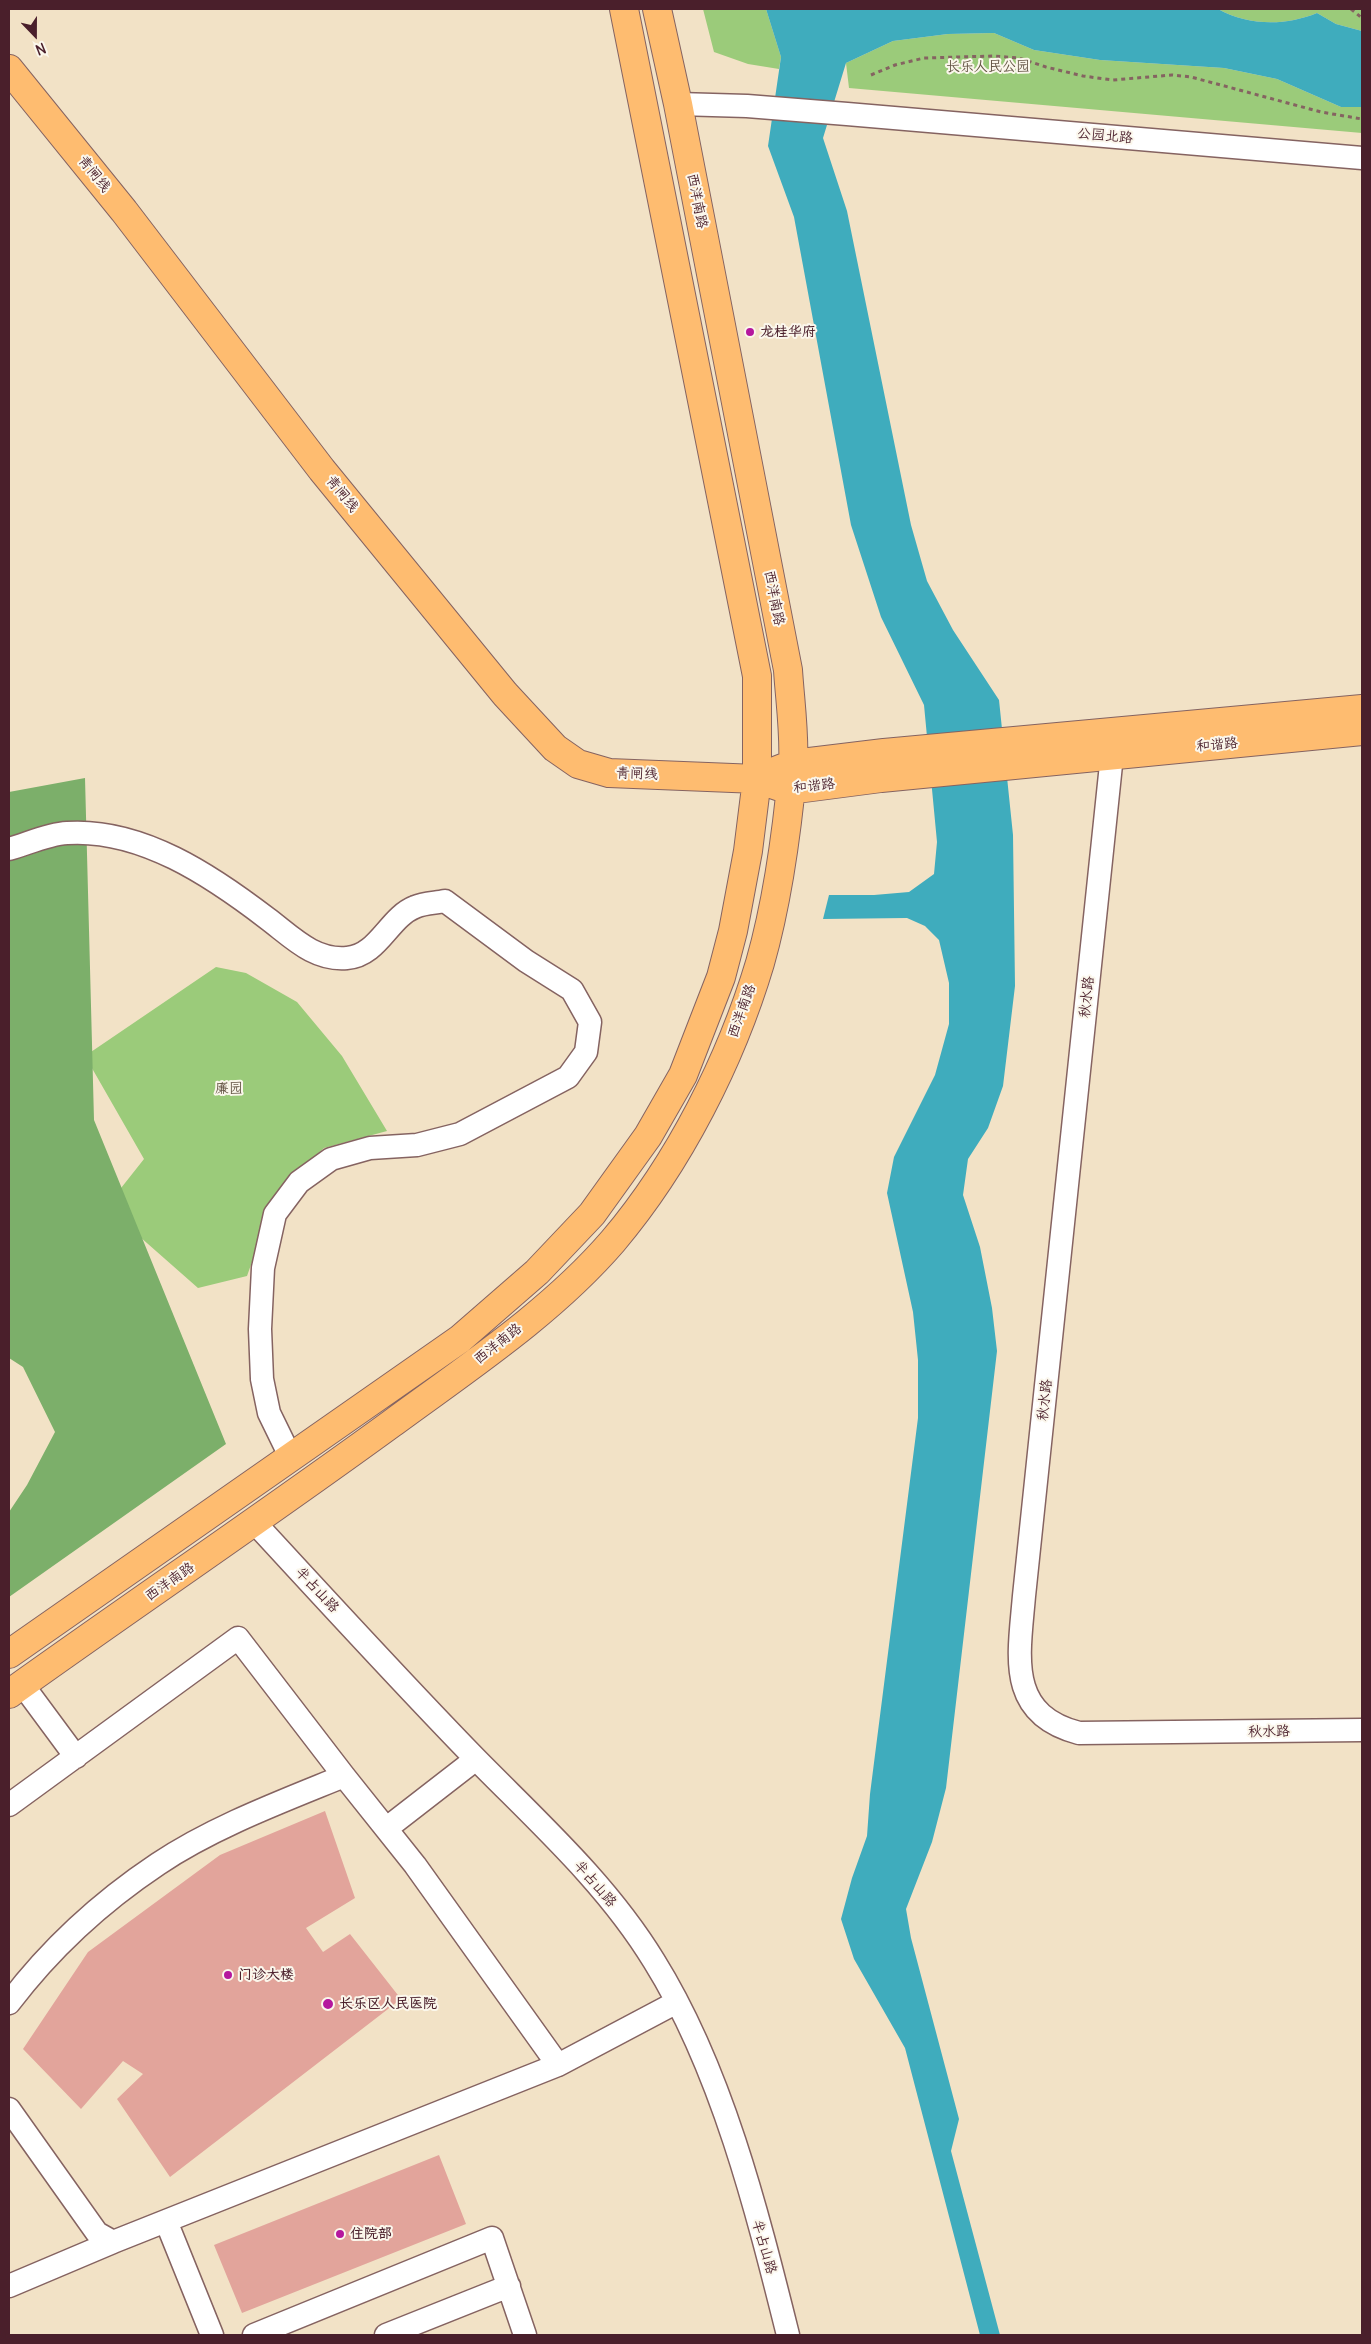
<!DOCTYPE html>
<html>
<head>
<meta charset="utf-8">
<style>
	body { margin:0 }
	#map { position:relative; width:1371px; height:2344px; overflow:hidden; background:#f2e2c6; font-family:Delius,sans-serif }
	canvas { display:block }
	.frame { position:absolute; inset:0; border:10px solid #4a1f2b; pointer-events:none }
	.north { position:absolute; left:10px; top:10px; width:50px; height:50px; -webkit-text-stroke:4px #fbf7ec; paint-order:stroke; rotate:158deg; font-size:14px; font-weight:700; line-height:20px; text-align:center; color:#4a1f2b }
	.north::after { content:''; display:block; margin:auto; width:18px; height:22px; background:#4a1f2b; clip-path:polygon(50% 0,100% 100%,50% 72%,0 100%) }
</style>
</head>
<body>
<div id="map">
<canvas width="1371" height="2344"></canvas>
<div class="frame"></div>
<div class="north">N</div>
</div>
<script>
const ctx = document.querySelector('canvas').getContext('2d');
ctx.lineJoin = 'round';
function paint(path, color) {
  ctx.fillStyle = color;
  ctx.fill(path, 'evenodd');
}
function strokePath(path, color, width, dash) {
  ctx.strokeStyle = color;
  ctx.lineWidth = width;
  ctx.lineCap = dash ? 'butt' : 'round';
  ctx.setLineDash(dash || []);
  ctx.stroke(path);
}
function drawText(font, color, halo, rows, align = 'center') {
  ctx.font = font + ' Delius,"LXGW WenKai TC",sans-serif';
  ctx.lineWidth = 4;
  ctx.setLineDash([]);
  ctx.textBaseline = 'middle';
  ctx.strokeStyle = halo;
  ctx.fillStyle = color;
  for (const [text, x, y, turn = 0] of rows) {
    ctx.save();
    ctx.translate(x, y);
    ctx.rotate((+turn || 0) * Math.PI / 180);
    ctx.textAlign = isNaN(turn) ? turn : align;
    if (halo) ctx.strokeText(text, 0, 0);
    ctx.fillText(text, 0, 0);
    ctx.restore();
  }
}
const green = new Path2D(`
	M703,9H766L781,57L779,69L748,64L714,52Z
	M1218,9H1362V31L1336,24L1317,13C1285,26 1249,26 1218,9Z
	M994,33L1034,50L1100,60L1224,68L1277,79L1341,107H1362V133L849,88L846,63L893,41L948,34Z
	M216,967L246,973L297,1002L342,1056L387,1131L324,1148L277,1191L247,1276L198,1288L106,1207L144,1159L85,1056Z`);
const forest = new Path2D(`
	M85,778L94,1120L226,1444L9,1597V1512L27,1485L55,1432L23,1367L9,1358V792Z`);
const water = new Path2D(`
	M766,9H1218C1249,26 1285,26 1317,13L1336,24L1362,31V107H1341L1277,79L1224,68L1100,60L1034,50L994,33L948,34L893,41L846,63L823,138L847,211L911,525L927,581L953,630L999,700L1013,835L1015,986L1003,1086L988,1128L968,1159L963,1195L980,1247L992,1308L997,1351L946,1788L932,1842L906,1909L911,1938L959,2119L951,2151L1000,2335H980L905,2048L854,1959L841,1919L852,1878L867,1836L870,1794L918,1418V1360L913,1312L887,1193L894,1157L935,1075L949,1024V983L939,940L925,926L907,918L823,919L829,895H874L909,892L934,874L937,842L924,705L881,617L851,525L794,217L768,146L781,57Z`);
const building = new Path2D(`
	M325,1811L355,1898L306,1928L323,1952L350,1934L401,1999L170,2177L117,2099L143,2074L123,2061L81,2109L23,2049L88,1952L220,1855Z
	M439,2155L466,2224L242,2313L214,2245Z`);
const path = new Path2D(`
	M1351,9L1362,18
	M871,75L895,65L924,58L994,56L1019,58L1046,67L1083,76L1113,80L1172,75L1191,77L1321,112L1362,119`);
const minor = new Path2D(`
	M678,104L747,106L847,114L1362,158
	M1112,755L1024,1596C1019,1656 1006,1714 1079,1733L1362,1730
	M9,849C27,844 48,834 67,833C141,828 212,876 268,919C292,937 314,961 347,958C378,956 389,917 415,907C424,903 436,903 445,901L526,961L572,990L590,1022L586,1052L568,1077L460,1134L417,1145L370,1148L331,1159L299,1182L275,1214L263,1268L260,1329L262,1379L269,1413L290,1456
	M255,1523C328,1602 401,1682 476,1759C539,1823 607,1884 654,1961C722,2070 757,2211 788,2335
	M22,1684L76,1757
	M9,1805L238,1638L344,1776L415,1865L558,2065
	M387,1828L476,1759
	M9,2003C50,1949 101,1902 158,1864C213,1827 283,1801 344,1776
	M9,2109L97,2233L113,2242L558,2065L677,2002
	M166,2221L212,2335
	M9,2286L113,2242
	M254,2335L492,2238L525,2335
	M386,2335L509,2286`);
const major = new Path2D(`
	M9,69L124,211L322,470L505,694L555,748L578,764L609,773L757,779L789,790L881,778L1362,731
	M775,771L793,764L884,753L1362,709
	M9,1654L460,1339L537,1272L592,1214L648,1136L683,1075L721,977L733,931L748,851L757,779V676L624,9
	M9,1694C136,1603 265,1516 391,1424C467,1368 551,1313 613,1241C679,1163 731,1060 760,963C778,900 787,832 793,766C795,735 790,701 788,670L678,104L657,9`);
const markers = [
	[750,332,5,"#b5179e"],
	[228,1975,5,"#b5179e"],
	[328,2004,6,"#b5179e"],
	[340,2234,5,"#b5179e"]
];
const parkNames = [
	["长乐人民公园",988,67],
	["廉园",229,1089]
];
const streetNames = [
	["公园北路",1105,136,5],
	["青闸线",94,174,51],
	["西洋南路",697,201,79],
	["青闸线",342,494,51],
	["西洋南路",774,598,79],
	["和谐路",1217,745,-5],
	["青闸线",637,774,2],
	["和谐路",814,786,-6],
	["秋水路",1087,997,-84],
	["西洋南路",742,1011,-70],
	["西洋南路",498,1344,-38],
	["秋水路",1045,1400,-84],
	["西洋南路",170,1582,-35],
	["半占山路",317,1590,47],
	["秋水路",1269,1732,-1],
	["半占山路",595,1884,49],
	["半占山路",764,2247,74]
];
const poiNames = [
	["龙桂华府",760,332],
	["门诊大楼",238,1975],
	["长乐区人民医院",339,2004],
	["住院部",350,2234]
];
paint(green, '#9bcb7a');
paint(forest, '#7caf6a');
paint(water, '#3facbd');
paint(building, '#e2a49b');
strokePath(minor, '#856361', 25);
strokePath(major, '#856361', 30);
strokePath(path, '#856361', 3, [4, 4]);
strokePath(minor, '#fff', 22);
strokePath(major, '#febc70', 28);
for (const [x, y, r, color] of markers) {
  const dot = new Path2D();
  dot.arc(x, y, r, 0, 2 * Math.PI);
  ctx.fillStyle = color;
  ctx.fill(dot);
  strokePath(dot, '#fbf7ec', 2);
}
drawText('14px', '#625343', '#fbf7ec', parkNames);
drawText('14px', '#4a1f2b', '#fbf7ec', streetNames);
drawText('bold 14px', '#4a1f2b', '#fbf7ec', poiNames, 'left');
</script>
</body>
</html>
